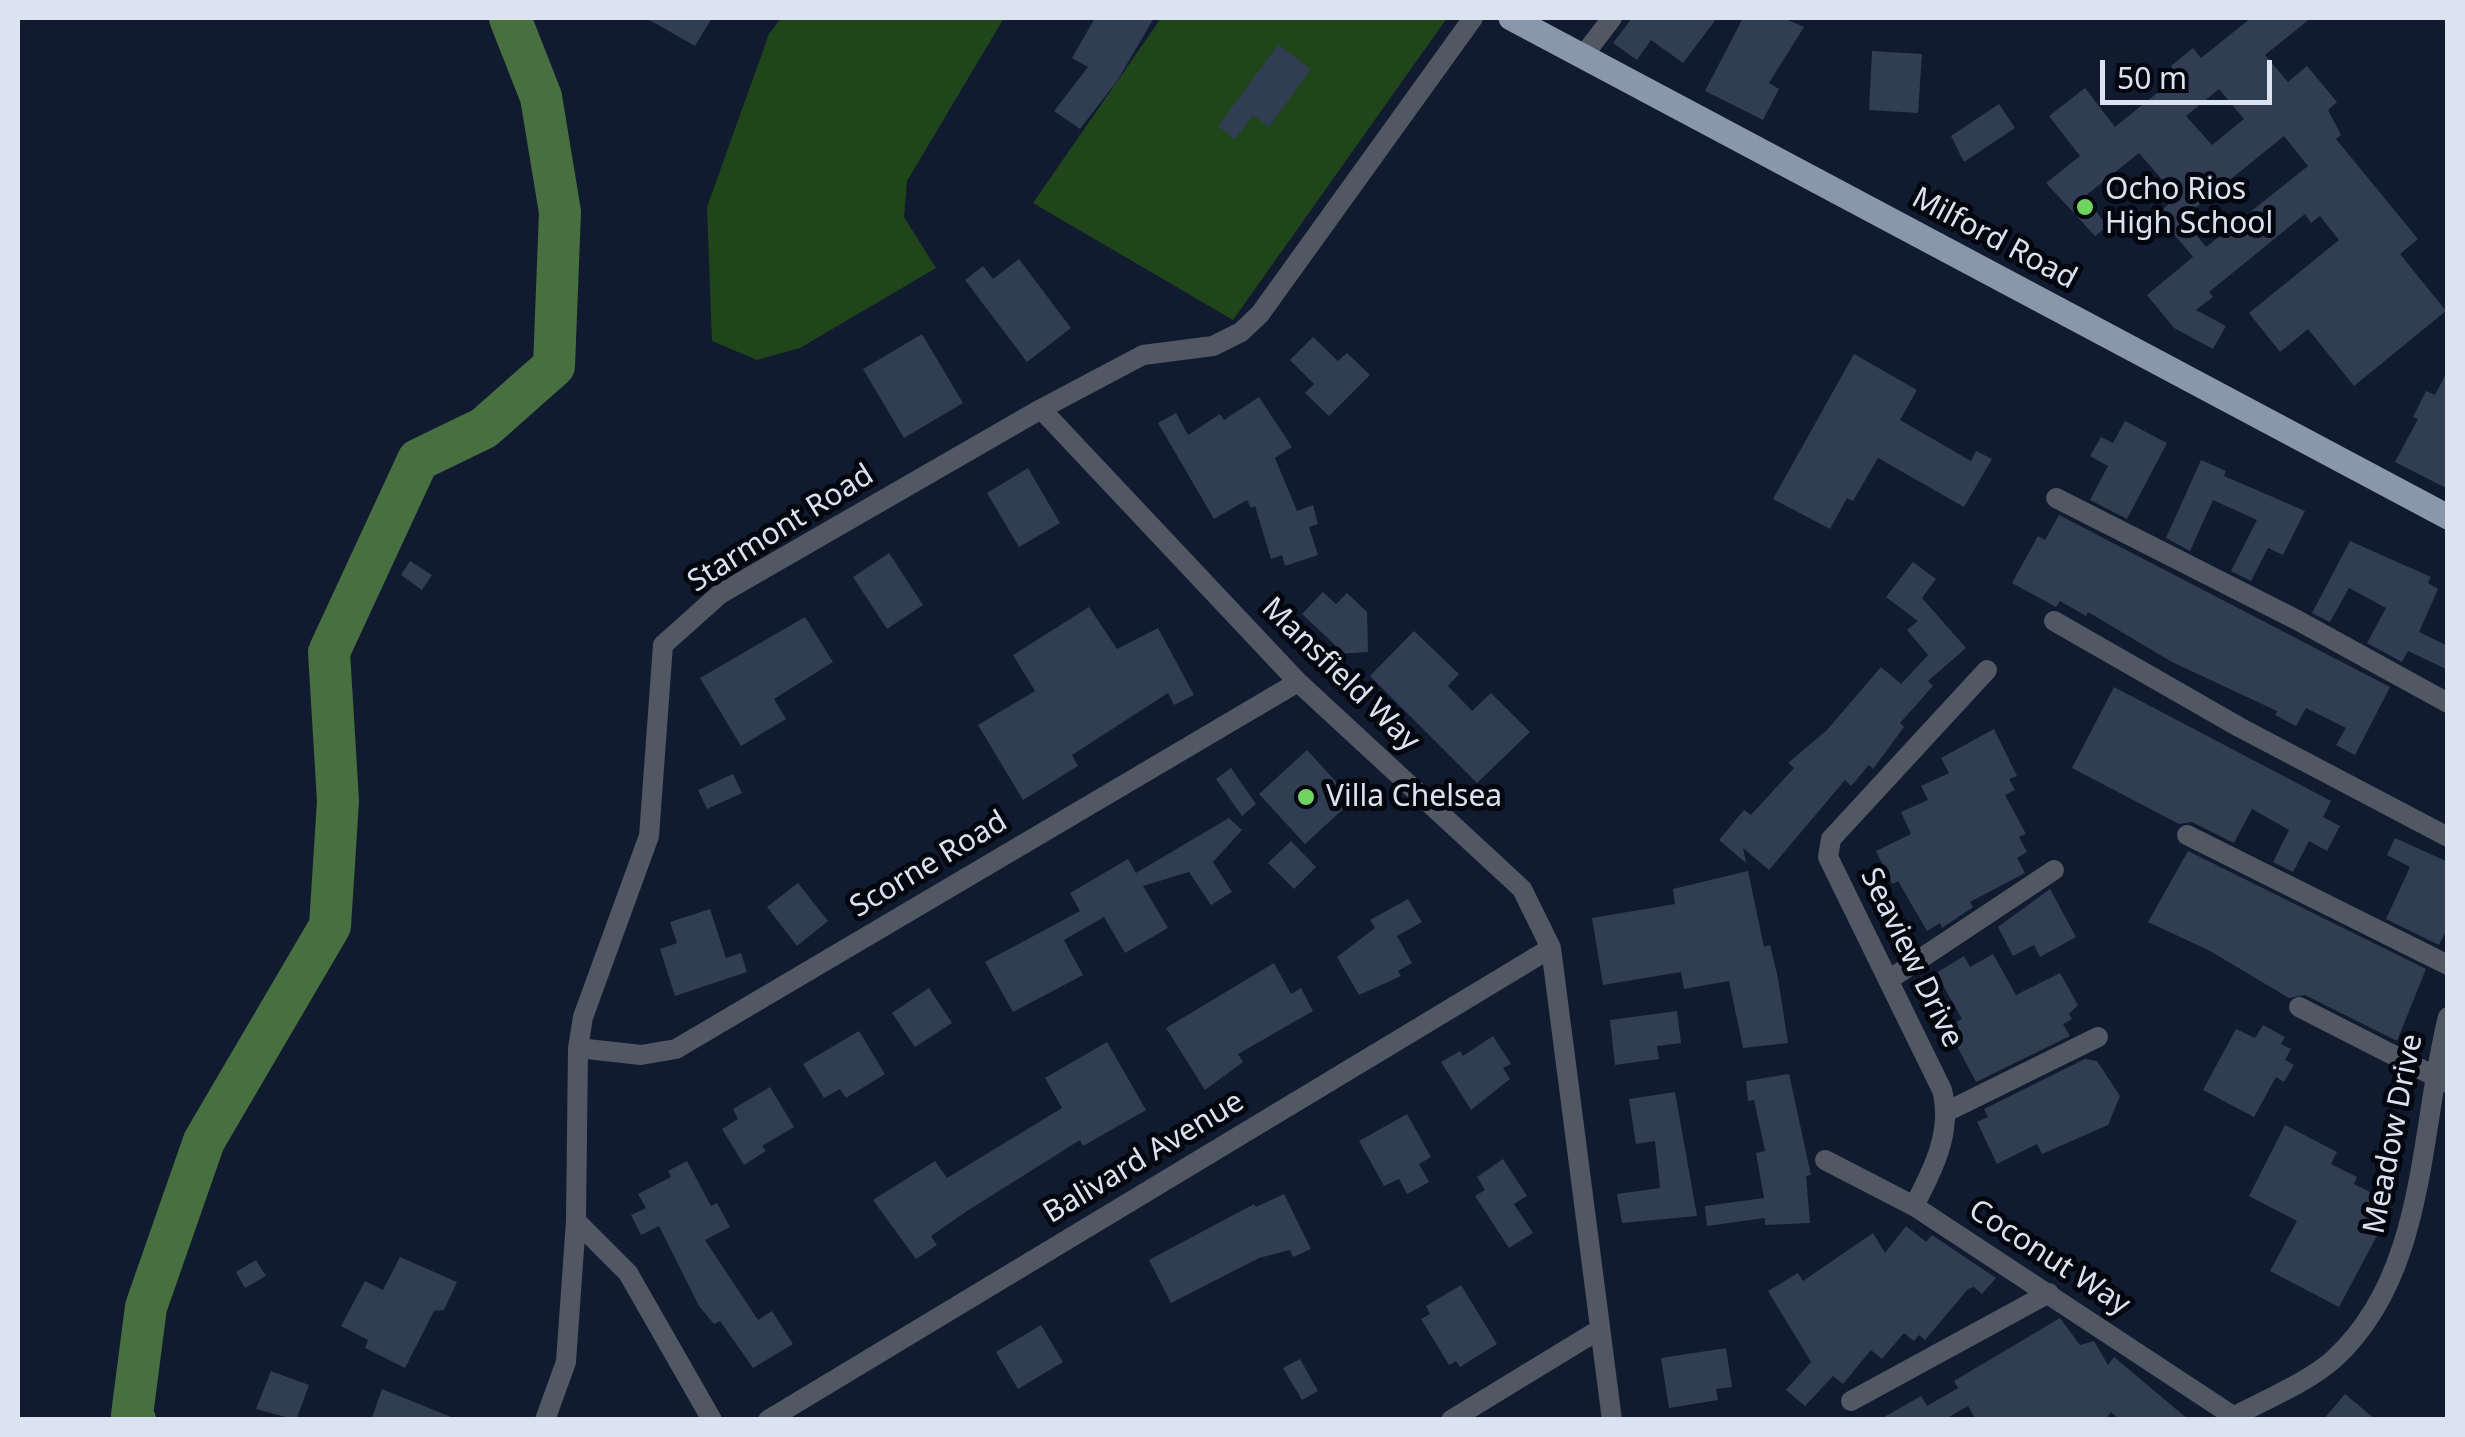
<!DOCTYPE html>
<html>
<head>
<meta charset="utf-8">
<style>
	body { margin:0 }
	#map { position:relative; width:2465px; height:1437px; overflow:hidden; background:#101b2f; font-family:"Noto Sans",sans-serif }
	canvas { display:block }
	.frame { position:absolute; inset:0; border:20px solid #dbe3f1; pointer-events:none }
	.scale { position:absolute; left:2100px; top:60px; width:172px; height:45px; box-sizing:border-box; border:5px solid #dbe3f1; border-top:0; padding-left:12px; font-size:30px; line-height:35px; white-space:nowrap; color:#dbe3f1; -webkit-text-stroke:8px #03060e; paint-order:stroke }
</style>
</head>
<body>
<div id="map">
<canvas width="2465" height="1437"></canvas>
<div class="frame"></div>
<div class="scale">50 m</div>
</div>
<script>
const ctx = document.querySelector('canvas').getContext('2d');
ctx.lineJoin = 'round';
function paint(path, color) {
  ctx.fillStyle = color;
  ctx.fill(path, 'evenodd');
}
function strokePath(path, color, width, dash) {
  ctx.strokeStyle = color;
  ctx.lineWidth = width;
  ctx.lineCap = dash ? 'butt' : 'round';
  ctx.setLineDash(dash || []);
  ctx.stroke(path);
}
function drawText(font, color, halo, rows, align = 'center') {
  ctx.font = font + ' "Noto Sans",sans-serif';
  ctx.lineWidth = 10;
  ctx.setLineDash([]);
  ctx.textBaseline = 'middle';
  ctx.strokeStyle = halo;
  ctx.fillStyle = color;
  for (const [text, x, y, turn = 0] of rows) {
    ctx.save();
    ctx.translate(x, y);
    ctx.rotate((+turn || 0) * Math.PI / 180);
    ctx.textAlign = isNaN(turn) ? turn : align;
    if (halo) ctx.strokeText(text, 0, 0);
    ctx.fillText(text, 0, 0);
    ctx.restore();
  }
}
const green = new Path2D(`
	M781,18H1004L907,181L904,217L936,268L800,348L757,360L712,341L707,207L769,34Z
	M1161,18H1447L1233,320L1033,203Z`);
const river = new Path2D(`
	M135,1420L132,1415L146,1307L204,1141L330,926L338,801L329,652L418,460L484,428L554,366L560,212L541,97L510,18`);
const building = new Path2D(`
	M646,18H712L695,46Z
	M1095,18H1154L1117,81L1080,129L1054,111L1088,67L1072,58Z
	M1632,18H1717L1683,63L1651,40L1637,60L1613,43Z
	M1743,18H1784L1804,27L1769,83L1779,89L1763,120L1705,91Z
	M2251,18H2311L2265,55L2288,82L2307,66L2337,102L2328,110L2341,135L2336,139L2418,239L2400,254L2446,311L2354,386L2308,329L2280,352L2249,313L2339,240L2320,216L2311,223L2305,214L2209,292L2213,297L2196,310L2226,326L2213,349L2174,328L2147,295L2193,257L2157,214L2177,197L2139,153L2084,197L2108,226L2095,236L2046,183L2080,156L2049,116L2085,88L2115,127L2178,76L2171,66L2193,48L2201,58ZM2219,89L2244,119L2212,145L2186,116ZM2284,136L2308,166L2206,247L2183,218Z
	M1278,45L1311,69L1269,127L1253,115L1235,139L1218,126Z
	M1872,51L1922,54L1918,113L1869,110Z
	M1999,104L2015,128L1964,162L1951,136Z
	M1019,259L1071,328L1027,362L965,280L983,266L993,279Z
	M922,334L963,403L904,438L863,369Z
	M1313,337L1338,361L1347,353L1370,375L1329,416L1305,393L1314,384L1290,360Z
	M1854,354L1917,390L1900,420L1971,461L1976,451L1992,459L1964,507L1878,458L1853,501L1847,498L1830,529L1773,499Z
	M2448,370V489L2395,462L2418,419L2413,417L2426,391L2435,395Z
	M1259,397L1292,447L1275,458L1297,511L1313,505L1318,524L1309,527L1318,555L1285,566L1282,555L1271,559L1255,506L1251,508L1247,500L1214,519L1158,423L1176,413L1188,435L1220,414L1224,420Z
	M2125,421L2167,443L2127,519L2090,500L2108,466L2090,456L2101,437L2113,443Z
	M2201,460L2226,471L2224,476L2305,511L2283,555L2268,548L2251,581L2231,571L2257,520L2213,500L2190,551L2166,538Z
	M1028,468L1060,523L1019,547L987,493Z
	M2059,515L2390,687L2355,755L2336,745L2346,728L2306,708L2296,726L2275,715L2277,711L2172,662L2088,612L2086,616L2060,601L2056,607L2012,583L2038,536L2045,540Z
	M2350,541L2431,577L2428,583L2438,589L2419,632L2448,646V670L2408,651L2402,662L2367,643L2386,608L2349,588L2330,622L2312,613Z
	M889,553L923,605L887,629L853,577Z
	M410,561L432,575L422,590L401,575Z
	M1913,562L1936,579L1922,598L1966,648L1928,681L1933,686L1900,723L1904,727L1873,769L1869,765L1851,786L1845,780L1769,870L1743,848L1746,863L1719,840L1744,810L1751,815L1794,768L1788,763L1827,730L1881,667L1901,684L1928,655L1907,630L1918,621L1886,597Z
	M1323,592L1336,604L1347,593L1367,612L1368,652L1335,654V645L1302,614Z
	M1089,607L1117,649L1158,628L1194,695L1174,705L1168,693L1072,755L1078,766L1023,800L978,725L1035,691L1013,655Z
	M805,617L833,662L774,699L786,719L741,746L700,678Z
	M1414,631L1459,674L1448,686L1472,711L1491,693L1530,732L1477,783L1370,676Z
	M2114,687L2331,801L2323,817L2340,826L2327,851L2309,841L2293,872L2273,862L2289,830L2252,809L2234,843L2192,822L2179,824L2072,768Z
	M1994,729L2017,776L2009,779L2015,790L2005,795L2026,834L2019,837L2027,852L2017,858L2025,873L1970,902L1973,907L1942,928L1940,923L1927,931L1898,881L1892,884L1876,851L1911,834L1901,812L1928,800L1921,786L1949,773L1941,758Z
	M1307,750L1353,800L1305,844L1259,794Z
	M1231,768L1256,804L1242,816L1216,779Z
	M733,774L742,793L707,809L698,790Z
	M1229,818L1242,830L1213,862L1232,892L1211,905L1189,872L1143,886L1168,928L1125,953L1104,917L1064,940L1083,975L1013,1012L985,962L1080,911L1070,893L1128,859L1136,873Z
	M2395,838L2448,862V927L2439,945L2386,919L2410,867L2387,855Z
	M1291,841L1316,867L1294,889L1268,863Z
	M2188,851L2426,969L2397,1041L2305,995L2289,998L2210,951L2148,922Z
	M1748,871L1764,947L1770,945L1778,978L1788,1043L1743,1048L1729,981L1684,989L1681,972L1603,985L1592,918L1675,904L1673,889Z
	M798,883L828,921L797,946L767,907Z
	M2050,889L2076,937L2040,957L2034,945L2013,956L1998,927Z
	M1408,899L1422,922L1397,936L1412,963L1398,971L1401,976L1359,995L1337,957L1375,928L1370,920Z
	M710,909L726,958L741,953L747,972L675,996L660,949L677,943L670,922Z
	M1993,954L2016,995L2060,973L2078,1005L2069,1014L2072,1019L2063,1024L2070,1036L1976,1082L1947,1027L1962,1019L1936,973L1964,956L1970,967Z
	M1274,963L1291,994L1301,988L1313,1011L1238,1054L1243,1062L1205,1090L1166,1028Z
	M929,988L952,1023L915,1047L892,1013Z
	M1677,1011L1681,1043L1657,1046L1659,1059L1615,1065L1610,1020Z
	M2263,1025L2285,1037L2281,1044L2291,1049L2285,1060L2294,1065L2284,1082L2276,1077L2254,1117L2203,1090L2236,1029L2255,1038Z
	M859,1031L885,1074L846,1098L840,1089L824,1098L803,1064Z
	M1493,1036L1511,1064L1503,1068L1510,1079L1471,1110L1441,1062L1460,1051L1463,1056Z
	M1107,1042L1146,1110L1083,1146L1080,1140L967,1211L931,1236L937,1245L916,1259L873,1200L935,1161L947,1178L1062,1108L1045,1078Z
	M2085,1059L2097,1061L2120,1096L2108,1125L2042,1154L2037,1144L1997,1164L1977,1122L1988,1117L1984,1109Z
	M1789,1074L1811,1175L1806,1176L1810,1223L1765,1225V1218L1707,1226L1705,1206L1764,1198L1756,1153L1765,1151L1754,1100L1748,1101L1746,1081Z
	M770,1087L794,1127L762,1146L766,1151L744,1165L722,1129L738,1119L733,1109Z
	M1675,1092L1697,1216L1622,1223L1617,1194L1660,1188L1655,1141L1636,1144L1629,1099Z
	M1407,1114L1431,1157L1419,1164L1429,1182L1407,1194L1399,1179L1384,1186L1359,1141Z
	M2285,1125L2337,1152L2331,1164L2357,1177L2354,1184L2394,1204L2339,1307L2270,1271L2297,1221L2249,1196Z
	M1503,1159L1527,1196L1514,1204L1533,1233L1509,1248L1475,1196L1485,1190L1477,1177Z
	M687,1161L711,1206L717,1203L730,1227L705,1240L758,1320L772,1311L793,1344L753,1368L720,1321L714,1324L699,1306L659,1226L641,1235L631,1215L646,1208L638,1194L671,1177L668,1171Z
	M1284,1194L1311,1249L1293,1257L1290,1250L1259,1258L1171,1303L1149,1260L1254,1204L1256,1207Z
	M1906,1226L1926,1242L1932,1235L1996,1278L1982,1294L1974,1287L1968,1289L1925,1340L1919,1335L1914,1341L1904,1333L1882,1359L1871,1350L1843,1384L1833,1376L1805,1406L1786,1390L1811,1362L1768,1291L1798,1273L1803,1281L1873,1233L1885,1253Z
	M400,1257L457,1282L444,1310L434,1311L405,1368L365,1348L368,1340L341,1326L365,1281L383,1290Z
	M256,1260L266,1276L245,1288L236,1272Z
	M1461,1285L1497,1344L1460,1367L1456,1361L1449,1365L1421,1319L1430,1314L1426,1306Z
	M2060,1318L2080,1345L2094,1341L2108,1365L2114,1357L2189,1420H2120L2111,1412L2105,1420H1976L1968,1406L1944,1420H1879L1921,1396L1927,1406L1958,1388L1954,1381Z
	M1041,1325L1063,1362L1018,1389L996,1352Z
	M1726,1348L1732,1387L1716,1389L1718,1400L1669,1408L1661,1358Z
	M1300,1359L1318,1391L1302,1400L1283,1368Z
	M271,1371L309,1385L296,1420L256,1409Z
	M382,1389L456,1419V1420H371Z
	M2345,1394L2376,1420H2323Z`);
const minor = new Path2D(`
	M1583,56L1612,18
	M1041,409L1298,682L1522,889L1551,948L1612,1420
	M2056,498L2297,620L2448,703
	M2054,621L2239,727L2448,837
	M2187,835L2448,965
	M1890,979L2054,870
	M2299,1007L2448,1083
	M578,1048L641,1055L676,1049L1298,682
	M1948,1111L2098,1037
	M1825,1160L1914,1206L2233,1416
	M1914,1206C1933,1170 1953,1131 1942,1090L1828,857L1831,839L1987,670
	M576,1221L628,1273L712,1420
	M1851,1401L2049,1293
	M545,1420L566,1362L576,1221L578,1048L583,1017L649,836L663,645L720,594L1041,409L1143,355L1213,346L1241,332L1260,314L1473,18
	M768,1420L1551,948
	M1451,1420L1597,1331
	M2227,1420C2258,1403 2309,1382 2334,1359C2427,1274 2419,1131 2448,1017`);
const primary = new Path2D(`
	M1511,18L2448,517`);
const markers = [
	[2085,207,10,"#70d35f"],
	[1306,797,10,"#70d35f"]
];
const poiNames = [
	["Ocho Rios",2105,190],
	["High School",2105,224],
	["Villa Chelsea",1326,797]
];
const streetNames = [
	["Milford Road",1994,239,28],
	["Starmont Road",781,529,-32],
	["Mansfield Way",1340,675,44],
	["Scorne Road",929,865,-31],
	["Seaview Drive",1911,958,64],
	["Meadow Drive",2394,1134,-79],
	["Balivard Avenue",1144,1158,-31],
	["Coconut Way",2049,1258,33]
];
paint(green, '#21451b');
strokePath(river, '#476f40', 42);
paint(building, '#303d53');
strokePath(minor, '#525863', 20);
strokePath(primary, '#8996ab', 25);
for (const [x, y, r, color] of markers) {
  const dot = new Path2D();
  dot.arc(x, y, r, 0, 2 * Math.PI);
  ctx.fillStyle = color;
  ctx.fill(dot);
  strokePath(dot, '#03060e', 4);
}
drawText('30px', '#dbe3f1', '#03060e', poiNames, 'left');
drawText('30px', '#dbe3f1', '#03060e', streetNames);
</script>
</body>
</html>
